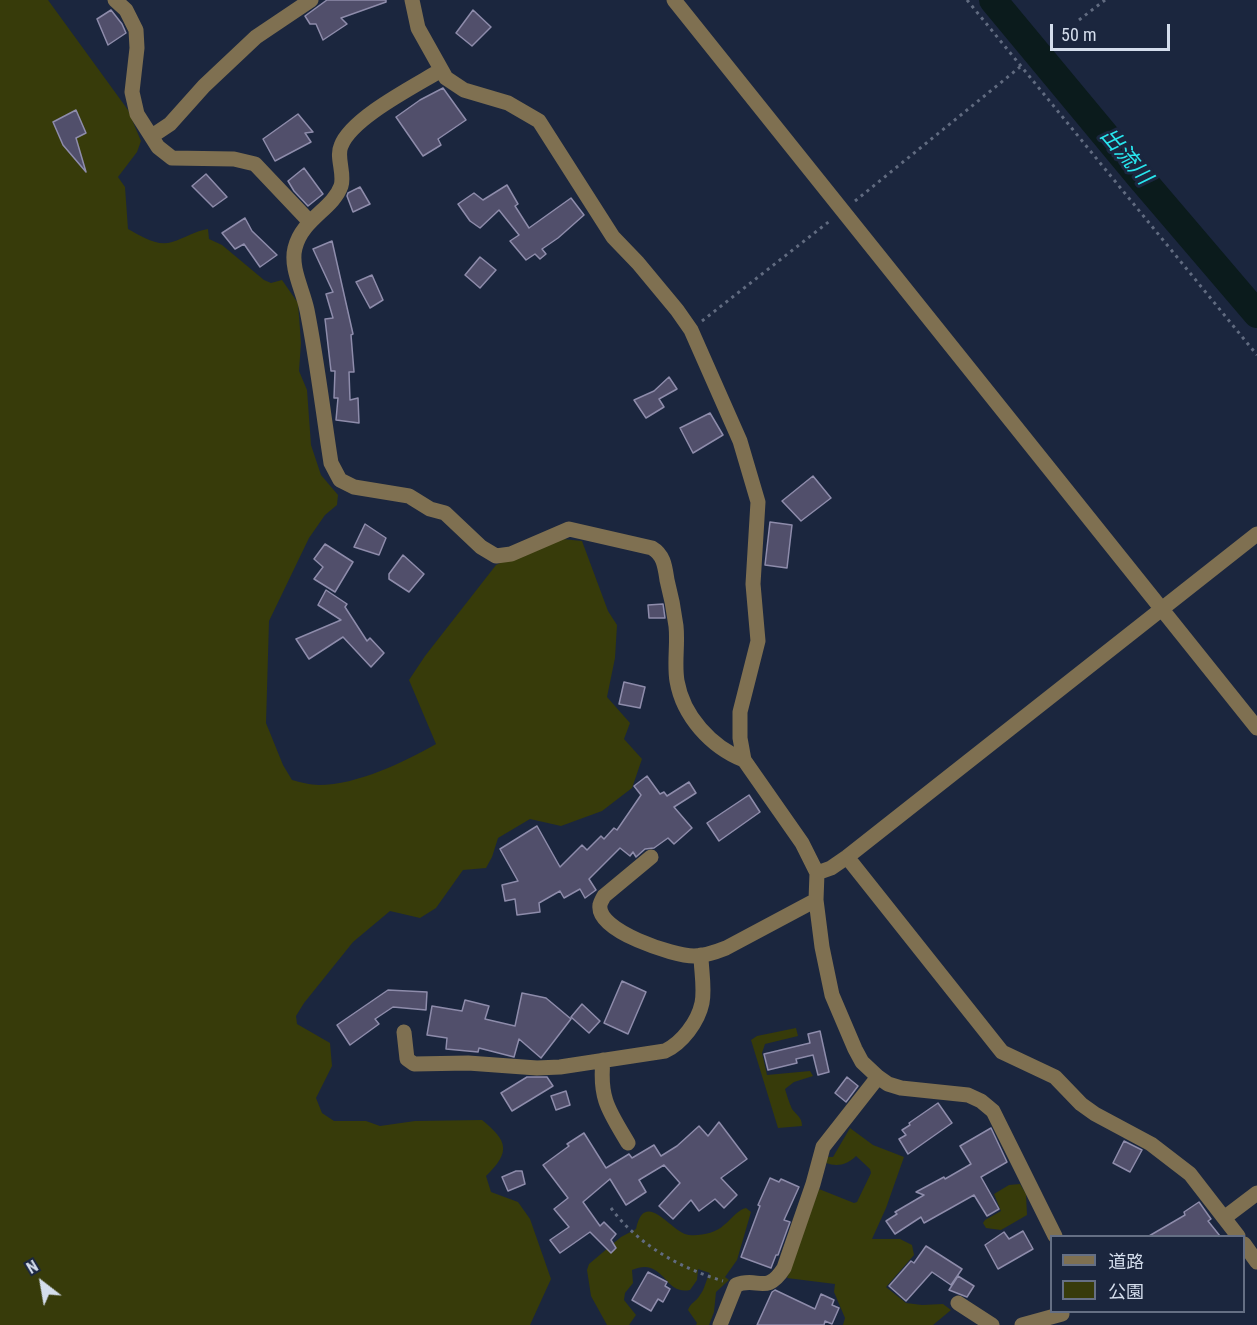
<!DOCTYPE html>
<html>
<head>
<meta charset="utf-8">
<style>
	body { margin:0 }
	#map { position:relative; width:1257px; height:1325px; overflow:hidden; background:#1b263e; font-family:"Roboto Condensed","Noto Sans JP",sans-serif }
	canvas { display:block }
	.legend { position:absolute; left:1050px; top:1235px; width:195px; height:78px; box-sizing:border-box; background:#1b263e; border:2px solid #656f84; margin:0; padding:8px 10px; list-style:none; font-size:18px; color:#d4ddec }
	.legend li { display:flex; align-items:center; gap:12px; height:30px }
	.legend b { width:30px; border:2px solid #656f84 }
	.north { position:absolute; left:12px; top:1253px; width:60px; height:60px; -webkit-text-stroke:4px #1b263e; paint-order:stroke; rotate:329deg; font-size:16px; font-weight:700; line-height:24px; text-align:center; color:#d4ddec }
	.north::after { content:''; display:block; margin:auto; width:21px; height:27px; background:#d4ddec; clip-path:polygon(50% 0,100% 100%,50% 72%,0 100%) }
	.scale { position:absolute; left:1050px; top:24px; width:120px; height:27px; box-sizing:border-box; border:3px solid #d4ddec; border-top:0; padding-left:8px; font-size:18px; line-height:21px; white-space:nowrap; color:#d4ddec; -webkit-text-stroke:4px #1b263e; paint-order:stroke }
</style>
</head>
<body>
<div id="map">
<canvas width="1257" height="1325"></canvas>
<ul class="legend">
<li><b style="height:8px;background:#7f7051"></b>道路</li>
<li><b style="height:16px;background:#373b0a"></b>公園</li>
</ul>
<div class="north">N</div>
<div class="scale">50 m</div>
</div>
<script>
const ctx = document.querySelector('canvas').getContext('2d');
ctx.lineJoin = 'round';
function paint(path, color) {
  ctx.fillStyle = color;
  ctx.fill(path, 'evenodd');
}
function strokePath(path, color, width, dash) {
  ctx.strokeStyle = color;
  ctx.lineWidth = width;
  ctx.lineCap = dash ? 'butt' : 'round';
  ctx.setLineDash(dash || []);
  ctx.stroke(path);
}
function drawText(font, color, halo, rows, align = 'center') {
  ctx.font = font + ' "Roboto Condensed","Noto Sans JP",sans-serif';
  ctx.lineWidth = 6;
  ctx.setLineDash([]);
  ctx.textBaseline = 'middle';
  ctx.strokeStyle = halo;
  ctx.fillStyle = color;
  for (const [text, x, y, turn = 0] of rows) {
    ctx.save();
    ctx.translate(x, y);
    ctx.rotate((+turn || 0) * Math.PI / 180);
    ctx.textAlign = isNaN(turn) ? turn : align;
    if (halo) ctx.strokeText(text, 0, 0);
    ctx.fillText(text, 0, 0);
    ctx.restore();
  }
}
const green = new Path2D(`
	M0,0H48L128,110L141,141L137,152L118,177L125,187L128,229C141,236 157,247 172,242C185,238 195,231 208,229L209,239L222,245L264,280L271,283L282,280L298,303L301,343L299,371L307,390L311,445L321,475L338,495L337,505L325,515L309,538L269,621L266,723L283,765L292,780C300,782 310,785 319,785C357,785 404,762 436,744L409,680L425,656L496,565L553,538L582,541L608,611L617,625L615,658L607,697L630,723L624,739L642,759L632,788L602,811L561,826L530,819L498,838L492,857L486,868L463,870L436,908L420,918L390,911L353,942L304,1003L296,1016L297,1024L330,1043L332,1066L316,1098L322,1113L334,1121H366L380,1126L415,1121L482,1120C508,1141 511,1152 486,1176L491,1192L518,1202L530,1219L551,1279L530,1325H0Z
	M796,1028L798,1036L765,1044L762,1053L767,1075L810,1071L813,1076L794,1082L785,1089C787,1096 789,1102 792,1109C797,1116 802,1117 802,1126L778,1128L751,1040L757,1036Z
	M850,1128L873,1145L904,1157L886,1208L872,1239H900L912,1245L914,1255L886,1287L906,1303L922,1305L943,1304L951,1310L933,1325H843L845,1318L834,1292L835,1284L787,1278L819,1189L854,1203L857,1202L871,1173L870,1169L856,1156C847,1165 837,1167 826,1163L827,1157H833Z
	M1020,1184L1026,1194L1027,1215L1001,1230L986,1228L983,1223L985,1220L1001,1211L994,1194L1009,1185Z
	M746,1208L751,1212L737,1260L725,1277L729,1280L716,1292L714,1312L709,1325H696L697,1323L688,1310C691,1302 696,1302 700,1295C705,1289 706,1279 710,1273L698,1269L697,1280L690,1290C664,1296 664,1256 632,1270L633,1283L625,1293L624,1300L636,1315L629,1325H607L591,1296L587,1270L589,1264L621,1237L636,1229C645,1187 672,1234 689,1235C701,1236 716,1233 724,1225C732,1219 737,1210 746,1208Z`);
const river = new Path2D(`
	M993,0L1140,177L1257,314`);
const building = new Path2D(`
	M327,0H386V2L341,18L347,24L323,40L316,24H310L305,16Z
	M111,10L122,24L126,33L108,45L97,19Z
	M473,10L491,27L472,46L456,33Z
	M443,88L466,120L438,139L441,145L423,156L396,117L420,100Z
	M76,110L86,133L76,138L86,172L63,145L53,122Z
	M298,114L313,132L305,133L311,142L275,161L263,139Z
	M304,168L323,194L308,206L294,191L288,181Z
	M206,174L227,197L213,207L192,186Z
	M507,185L518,204L515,206L529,228L571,198L584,215L558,238L542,249L546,254L540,259L535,254L526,260L510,241L519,235L499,210L480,228L470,221L458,204L474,193L483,200Z
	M360,187L370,204L353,212L347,196L348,193Z
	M245,218L252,231L277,255L260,267L244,244L235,249L222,233Z
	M332,241L353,334L351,335L354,372H349L350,400L358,398L359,423L336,420L338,398H334L335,371H331L325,319L333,318L326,294L333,292L313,249Z
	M480,257L496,270L480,288L465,275Z
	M372,275L383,300L370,308L356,282Z
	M669,377L677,389L659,399L664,407L646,418L634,400L654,391Z
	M710,413L723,435L693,453L680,428Z
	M813,476L831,498L801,521L782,501Z
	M770,522L792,525L787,568L765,565Z
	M365,524L386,538L379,555L354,547Z
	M325,544L353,562L335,592L314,579L323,567L314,559Z
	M403,555L424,574L409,592L389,579V574Z
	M326,590L347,604L345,607L367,641L370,638L384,653L371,667L343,637L309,659L296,639L341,620L318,605Z
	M663,604L665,618H649L648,605Z
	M624,682L645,687L640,708L619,704Z
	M647,776L660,794L664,792L667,796L689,782L696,793L674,807L692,828L674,844L668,838L654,848L645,849L636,857L633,852L630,856L620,848L589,879L596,890L585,898L580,889L564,898L560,891L539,903L540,912L517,915L515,899L505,901L502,885L518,881L500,849L537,826L560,867L582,845L587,850L601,836L604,839L614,828L617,830L641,795L634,786Z
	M749,795L760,812L719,841L707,823Z
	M622,981L646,992L628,1034L604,1023Z
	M388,990L427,992L426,1010L393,1007L375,1019L379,1024L350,1045L337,1025Z
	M522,993L546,998L571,1019L541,1058L519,1039L514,1057L479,1048L478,1052L446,1049L447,1038L427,1035L432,1006L462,1011L465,1000L489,1006L485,1019L515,1026Z
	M582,1004L600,1021L589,1033L571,1017Z
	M820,1031L829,1072L818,1075L813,1055L796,1059L797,1063L768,1070L764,1054L810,1043L808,1034Z
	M527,1077H547L553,1086L512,1111L501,1093Z
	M847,1077L858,1086L846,1102L835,1093Z
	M566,1091L570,1105L556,1110L551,1096Z
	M938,1103L952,1123L908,1154L899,1139L906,1135L902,1130L910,1125L909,1123Z
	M719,1122L747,1159L721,1178L737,1195L724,1208L715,1199L699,1211L691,1200L673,1219L659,1206L680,1183L664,1165L639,1180L646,1192L626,1205L610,1179L583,1202L600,1226L604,1222L616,1234L611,1240L616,1248L611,1253L590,1232L560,1253L550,1240L569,1227L554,1209L568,1198L543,1165L569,1146L567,1144L584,1133L606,1168L629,1154L632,1158L654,1145L661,1156L677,1146L699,1126L708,1136Z
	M991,1128L1007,1162L981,1177L999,1209L987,1216L974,1195L924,1223L921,1217L895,1234L886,1221L897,1214L895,1212L924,1195L916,1192L944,1177L945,1179L971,1164L960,1146Z
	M1124,1141L1142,1150L1130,1172L1113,1163Z
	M516,1171H522L525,1184L508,1191L502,1177Z
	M770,1178L779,1182L781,1179L799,1187L784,1220L790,1222L778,1255H776L771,1268L741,1257L760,1206L758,1205Z
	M1199,1202L1211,1219L1208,1221L1220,1236H1149L1185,1215L1184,1212Z
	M1023,1231L1033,1249L998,1269L985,1245L1004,1232L1009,1239Z
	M926,1246L962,1269L951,1285L932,1272L906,1301L889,1286L911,1261L914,1263Z
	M648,1272L667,1282L665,1286L670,1289L663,1302L658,1299L651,1311L632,1300Z
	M958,1276L974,1286L967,1297L949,1290Z
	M775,1290L815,1309L821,1294L834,1300L832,1305L839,1308L832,1324L825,1321L824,1325H757L772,1292Z`);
const path = new Path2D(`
	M967,0L1257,355
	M1079,20L1105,0
	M855,201L1020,67
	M702,321L831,220
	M611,1208C638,1245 680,1268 723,1281`);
const minor = new Path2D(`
	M115,0L126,10L136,30L137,48L132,92L137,114L158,147L172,158L234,159L255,164L309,221
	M412,0L418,28L446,78L464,90L508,103L539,121L613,237L638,263L677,310L691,330L740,441L758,502L753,584L758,641L740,712V738L744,760L802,843L817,873L816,900L822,947L832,995L855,1049L862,1062L878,1077L888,1084L901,1088L968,1095L981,1101L993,1111L1055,1236
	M674,0L1257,728
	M441,70C415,86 351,118 341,146C336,157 345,174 341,186C333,209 302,219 295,248C290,268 303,290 307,310C317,360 323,412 331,463L340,480L354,487L409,496L430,509L445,513L481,547L496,556L511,554L569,529L652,548C664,555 665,567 667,580C671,595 674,610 676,626C678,644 674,663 677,681C683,716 711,747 744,760
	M152,136L170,124L204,86L256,37L311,0
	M651,857L604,896C603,898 600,903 600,905C596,931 674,956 694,956C705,956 716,952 726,948L816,900
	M847,857L1002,1052L1055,1077L1081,1104L1095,1114L1151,1144L1190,1174L1238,1236
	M817,873L831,868L847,857L1257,534
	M404,1032L407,1059L414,1064L468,1063L537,1068L560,1067L665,1051C682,1043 698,1022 702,1003C705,988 701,970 701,955
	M603,1060C599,1099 609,1111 628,1143
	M1224,1218L1257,1193
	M1244,1244L1257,1262
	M958,1303L992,1325
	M720,1325L736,1285C758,1276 766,1296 784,1268L813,1184L823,1147L878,1077
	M1022,1325L1062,1314`);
const waterNames = [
	["出流川",1125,157,50]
];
paint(green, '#373b0a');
strokePath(river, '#0b1b1c', 28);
paint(building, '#514f6b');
strokePath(building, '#8e8cab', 1.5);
strokePath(path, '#616b80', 3, [3, 4.5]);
strokePath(minor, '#7f7051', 15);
drawText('italic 22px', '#28e6ee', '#1b263e', waterNames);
</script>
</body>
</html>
